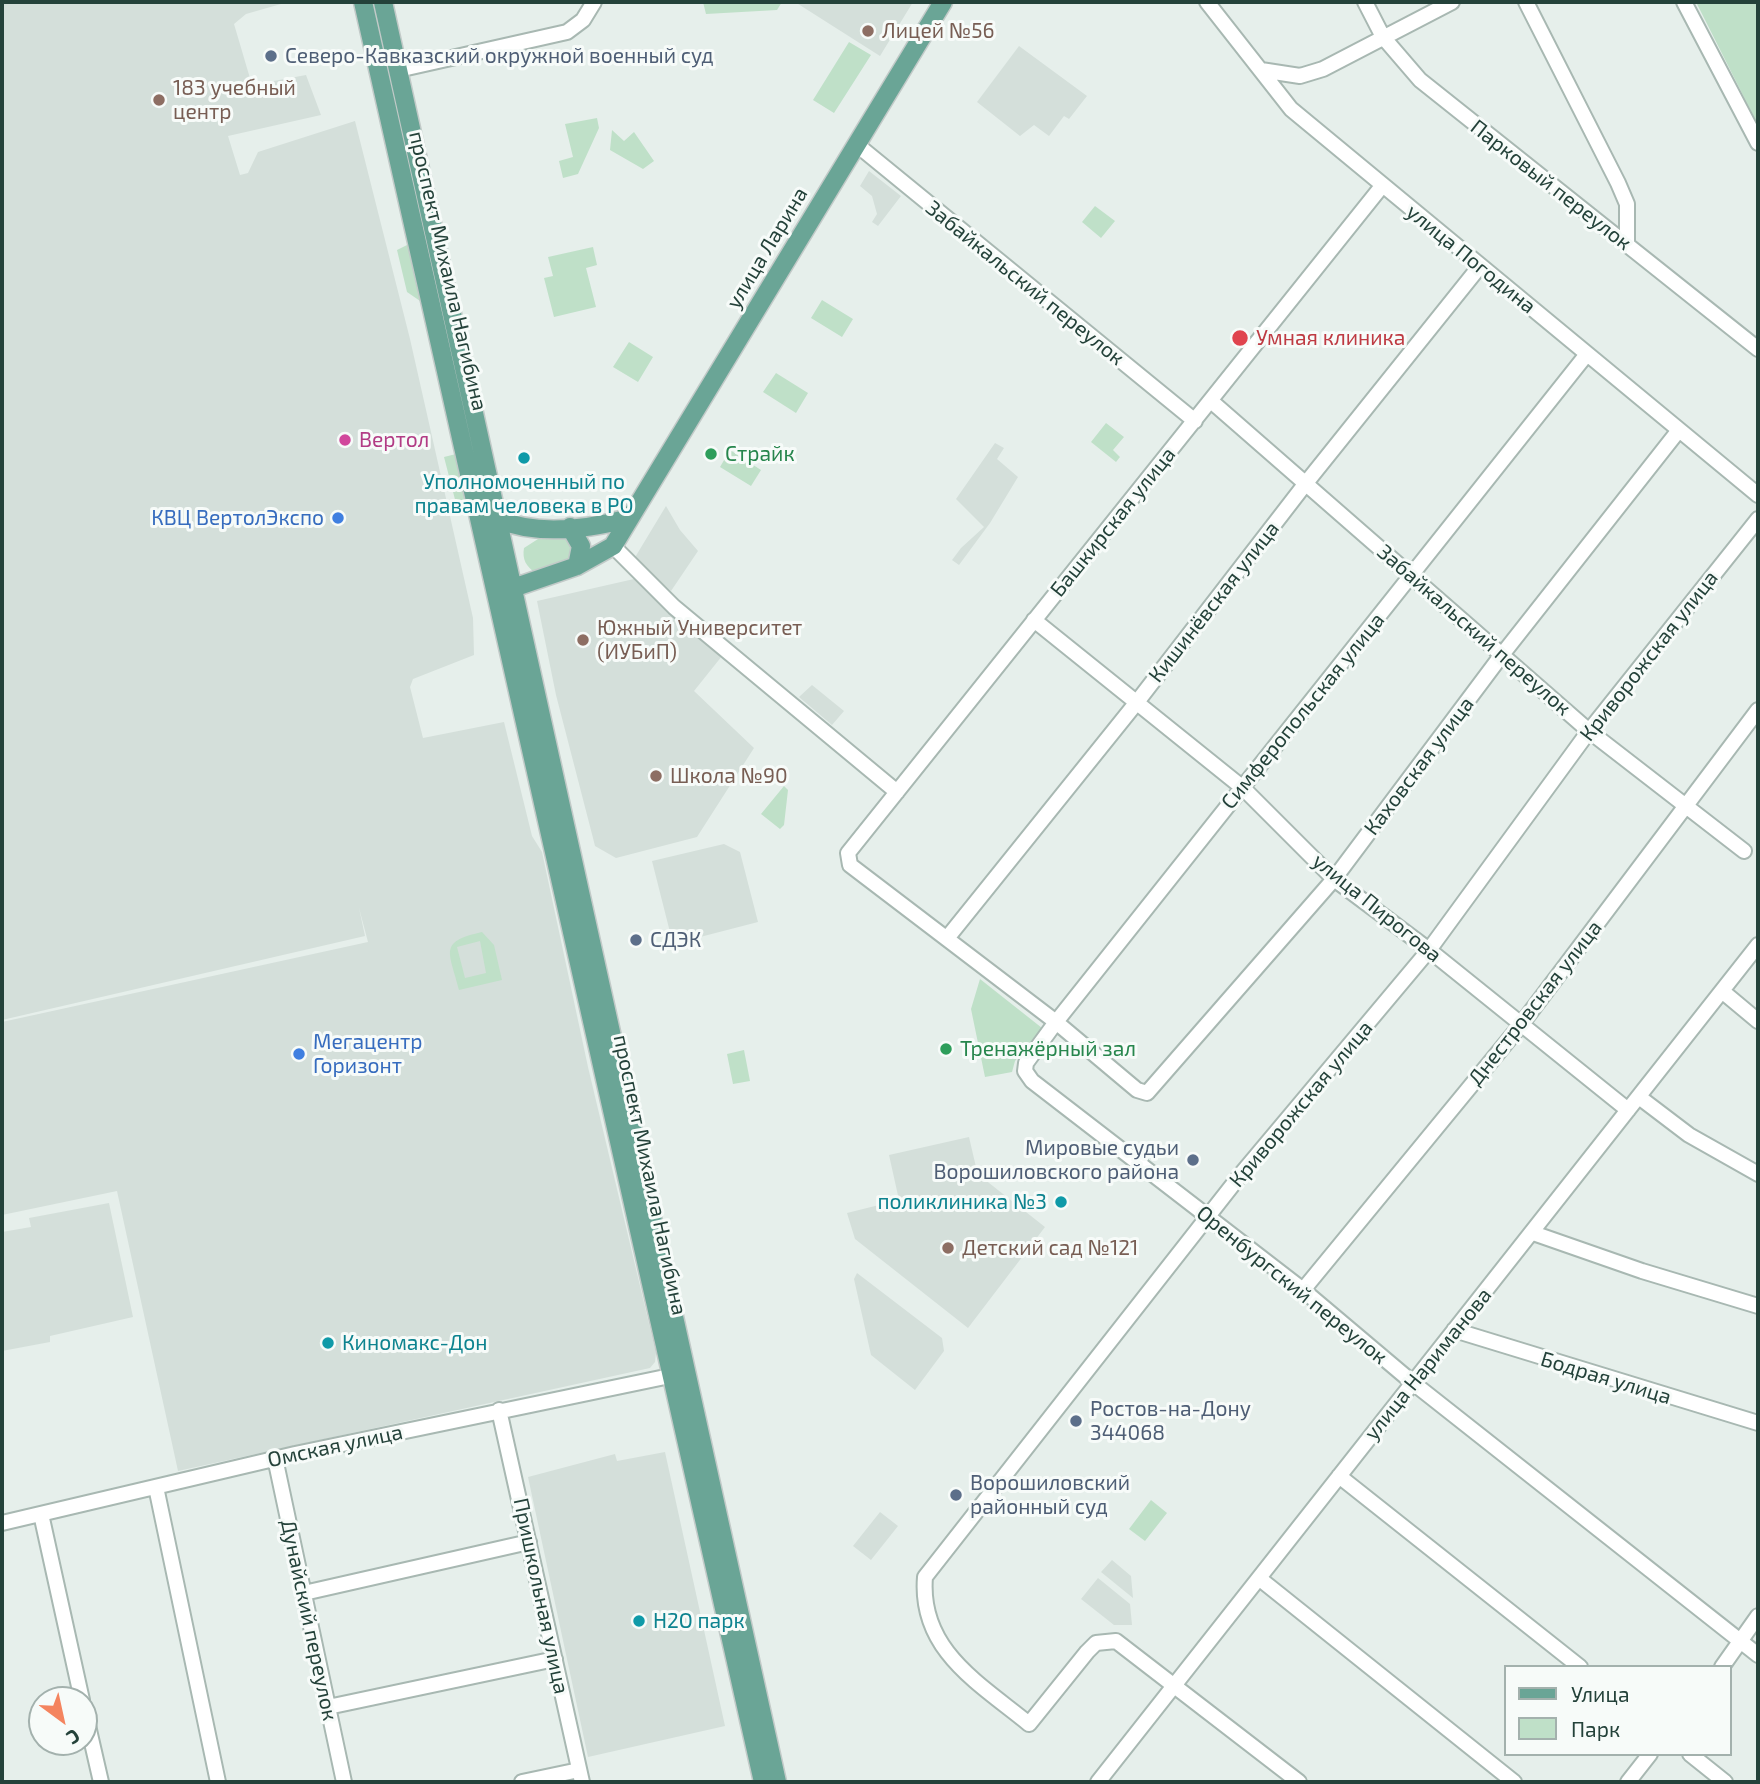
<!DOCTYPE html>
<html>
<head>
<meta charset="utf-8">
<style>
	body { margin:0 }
	#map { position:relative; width:1760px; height:1784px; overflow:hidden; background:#e6efeb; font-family:"Exo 2",sans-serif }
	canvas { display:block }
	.frame { position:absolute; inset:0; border:4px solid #24423a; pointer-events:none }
	.legend { position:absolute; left:1504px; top:1665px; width:228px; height:91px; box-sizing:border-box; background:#f7fbf9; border:2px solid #a3b1ad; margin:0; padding:9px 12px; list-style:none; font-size:21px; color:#24423a }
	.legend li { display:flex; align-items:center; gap:14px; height:35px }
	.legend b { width:35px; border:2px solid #a3b1ad }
	.north { position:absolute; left:28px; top:1686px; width:70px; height:70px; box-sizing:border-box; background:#f7fbf9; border:2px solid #a3b1ad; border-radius:50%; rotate:147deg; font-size:19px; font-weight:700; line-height:28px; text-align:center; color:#24423a }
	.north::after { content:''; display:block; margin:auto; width:24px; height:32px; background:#f4845f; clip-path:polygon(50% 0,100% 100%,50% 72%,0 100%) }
</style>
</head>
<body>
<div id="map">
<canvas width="1760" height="1784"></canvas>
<div class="frame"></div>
<ul class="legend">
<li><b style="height:9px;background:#6aa596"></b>Улица</li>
<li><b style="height:19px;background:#bfe0c8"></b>Парк</li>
</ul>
<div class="north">С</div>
</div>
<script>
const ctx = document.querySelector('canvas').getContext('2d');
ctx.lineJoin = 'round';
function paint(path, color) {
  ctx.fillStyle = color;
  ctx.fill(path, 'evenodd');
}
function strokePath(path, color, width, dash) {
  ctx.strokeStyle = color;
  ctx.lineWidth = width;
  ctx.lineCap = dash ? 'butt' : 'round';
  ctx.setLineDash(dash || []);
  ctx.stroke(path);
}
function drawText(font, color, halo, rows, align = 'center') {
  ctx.font = font + ' "Exo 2",sans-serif';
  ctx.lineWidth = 6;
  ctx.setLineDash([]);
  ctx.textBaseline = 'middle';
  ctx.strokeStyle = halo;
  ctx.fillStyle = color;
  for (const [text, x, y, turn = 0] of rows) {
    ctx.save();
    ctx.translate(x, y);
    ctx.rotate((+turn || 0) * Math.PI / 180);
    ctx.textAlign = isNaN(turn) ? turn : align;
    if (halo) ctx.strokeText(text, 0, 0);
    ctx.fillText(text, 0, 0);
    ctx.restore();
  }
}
const built = new Path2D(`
	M2,2H288L246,14L234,24L252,85L306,75L321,115L228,136L240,175L248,173L258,152L355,121L410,339L473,618L474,655L413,679L410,687L423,738L504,722L532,836L542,852L588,1067L656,1353L655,1362L650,1368L178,1471L117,1191L2,1215V1022L368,942L359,908L365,936L2,1020Z
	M795,2H913L880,56Z
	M1019,46L1087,96L1069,119L1064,116L1049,136L1034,125L1020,136L977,102Z
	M869,171L901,196L878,226L872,222L877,214L872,196L860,186Z
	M995,443L1004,448L997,459L1018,477L990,523L959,565L952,560L961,548L984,527L956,499Z
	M666,506L680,530L698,551L671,591L634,559Z
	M634,579L722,656L694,691L754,748L697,837L616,858L595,846L593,838L556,695L537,601Z
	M812,685L844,711L832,725L799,697Z
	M724,844L740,852L758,922L673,944L652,861Z
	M969,1137L979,1180L984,1179L1045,1227L968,1328L855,1239L847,1213L899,1200L889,1155Z
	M109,1203L133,1317L50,1336V1342L2,1351V1232L31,1227L29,1218Z
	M857,1273L942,1338L944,1351L915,1390L871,1355L854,1279Z
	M665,1452L725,1726L588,1757L528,1477L615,1454L617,1461Z
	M880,1512L898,1526L871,1560L853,1546Z
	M1112,1560L1131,1576L1133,1598L1101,1572Z
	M1098,1578L1130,1604L1132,1625H1114L1081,1599Z`);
const green = new Path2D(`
	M703,2H782L777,10L706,14Z
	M1696,2H1758V125Z
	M849,42L871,55L834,113L813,100Z
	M597,118L599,128L578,174L563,178L559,161L573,157L565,124Z
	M612,130L624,141L634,132L654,161L643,169L610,150Z
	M1095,206L1115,221L1101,238L1082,222Z
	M409,244L423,303L407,292L397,250Z
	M593,247L597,265L586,268L596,307L554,317L544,278L553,276L548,257Z
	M822,300L853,319L842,337L811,318Z
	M629,342L653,357L638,382L613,367Z
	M776,373L808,393L796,413L763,392Z
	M1106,423L1124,437L1113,450L1120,457L1116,462L1091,442Z
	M730,450L761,470L751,486L720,467Z
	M456,454L471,512L459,515L444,457Z
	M538,539H566L574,551L568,564L536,573C526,567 522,559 524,548Z
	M784,786L788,790L784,825L780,829L761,814Z
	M482,932L494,945L502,980L459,990C450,952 437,942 482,932ZM480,941L486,973L465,978L457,947Z
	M980,979L1042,1028L1015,1061L1012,1072L985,1077L971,1009Z
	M744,1050L750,1081L733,1084L727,1054Z
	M1151,1500L1167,1513L1145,1541L1129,1529Z`);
const minor = new Path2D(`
	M1207,2L1291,109L1758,495
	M1365,2L1383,37L1420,80L1758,349
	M1526,2L1618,183L1627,204V245
	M1684,2L1758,143
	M398,70L567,32L583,20L594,2
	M1261,70L1300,76L1323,69L1452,2
	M856,144L1195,421
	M1382,186L848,853L850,865L1056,1022L1137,1090L1147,1093L1334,879L1501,656L1679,430
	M1587,354L1056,1022L1026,1063L1025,1071L1032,1081L1303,1290L1412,1382L1758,1655
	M1211,401L1589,731L1744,851
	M613,546L674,607L897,792
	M1034,620L1243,788L1334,879L1429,950L1628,1110
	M948,937L1137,702L1306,483L1480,266
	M1722,991L1758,1021
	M1639,1097L1689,1135L1758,1174
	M1533,1233L1642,1271L1758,1306
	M1303,1290L1520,1026L1758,710
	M1454,1330L1758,1423
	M499,1410L582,1782
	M275,1458L344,1782
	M1339,1476L1580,1667
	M156,1487L218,1782
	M41,1514L82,1700
	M2,1523L295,1454L670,1376
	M1260,1579L1514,1782
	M304,1593L529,1542
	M1722,1667L1758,1616
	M328,1707L555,1659
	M84,1708L101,1782
	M1690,1754L1725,1782
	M522,1782L579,1770
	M1098,1782L1758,945
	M1299,1782L1116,1641L1096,1643L1087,1652L1029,1724C979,1683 919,1650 925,1577L1242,1173L1429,950L1589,731L1758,519
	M1628,1782L1650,1754`);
const major = new Path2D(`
	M363,2L763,1782
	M383,2L777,1782
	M497,519C537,536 589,529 630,518
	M570,527L581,546L577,566
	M513,588L577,566L613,546L943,2`);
const markers = [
	[868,31,7,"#8d6e63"],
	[271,56,7,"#5c6f8a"],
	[159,100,7,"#8d6e63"],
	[1240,338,9,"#e0444e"],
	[345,440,7,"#d1479c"],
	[711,454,7,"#2e9e5b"],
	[524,458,7,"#0f9aa8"],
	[338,518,7,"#3f7fe0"],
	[583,640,7,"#8d6e63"],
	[656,776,7,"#8d6e63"],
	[636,940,7,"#5c6f8a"],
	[946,1049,7,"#2e9e5b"],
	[299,1054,7,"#3f7fe0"],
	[1193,1160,7,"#5c6f8a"],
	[1061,1202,7,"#0f9aa8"],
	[948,1248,7,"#8d6e63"],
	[328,1343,7,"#0f9aa8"],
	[1076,1421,7,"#5c6f8a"],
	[956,1495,7,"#5c6f8a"],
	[639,1621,7,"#0f9aa8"]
];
const educationNames = [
	["Лицей №56",882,31],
	["183 учебный",173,88],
	["центр",173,112],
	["Южный Университет",597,628],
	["(ИУБиП)",597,652],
	["Школа №90",670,776],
	["Детский сад №121",962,1248]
];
const serviceNames = [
	["Северо-Кавказский окружной военный суд",285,56],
	["СДЭК",650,940],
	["Мировые судьи",1179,1148,"right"],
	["Ворошиловского района",1179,1172,"right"],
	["Ростов-на-Дону",1090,1409],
	["344068",1090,1433],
	["Ворошиловский",970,1483],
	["районный суд",970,1507]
];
const streetNames = [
	["Парковый переулок",1551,185,38],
	["улица Ларина",767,248,-59],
	["улица Погодина",1471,259,39],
	["проспект Михаила Нагибина",448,271,77],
	["Забайкальский переулок",1025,283,39],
	["Башкирская улица",1113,522,-51],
	["Кишинёвская улица",1214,602,-52],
	["Забайкальский переулок",1474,630,41],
	["Криворожская улица",1649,656,-52],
	["Симферопольская улица",1303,711,-51],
	["Каховская улица",1419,766,-53],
	["улица Пирогова",1377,908,39],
	["Днестровская улица",1535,1003,-52],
	["Криворожская улица",1301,1104,-50],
	["проспект Михаила Нагибина",650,1175,78],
	["Оренбургский переулок",1292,1285,39],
	["улица Нариманова",1428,1364,-51],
	["Бодрая улица",1606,1378,17],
	["Омская улица",335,1446,-12],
	["Пришкольная улица",541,1596,78],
	["Дунайский переулок",309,1620,78]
];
const healthNames = [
	["Умная клиника",1256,338]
];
const hotelNames = [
	["Вертол",359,440]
];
const leisureNames = [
	["Страйк",725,454],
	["Тренажёрный зал",960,1049]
];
const cultureNames = [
	["Уполномоченный по",524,482,"center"],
	["правам человека в РО",524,506,"center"],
	["поликлиника №3",1047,1202,"right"],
	["Киномакс-Дон",342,1343],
	["H2O парк",653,1621]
];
const shopNames = [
	["КВЦ ВертолЭкспо",324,518],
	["Мегацентр",313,1042,"left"],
	["Горизонт",313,1066,"left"]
];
paint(built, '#d4dfda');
paint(green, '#bfe0c8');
strokePath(minor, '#a8b8b2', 18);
strokePath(major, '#c2cac8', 21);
strokePath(minor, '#fff', 14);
strokePath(major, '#6aa596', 18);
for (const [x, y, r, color] of markers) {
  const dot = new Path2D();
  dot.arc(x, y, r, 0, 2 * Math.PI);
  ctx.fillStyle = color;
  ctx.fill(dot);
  strokePath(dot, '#f7fbf9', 2.5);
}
drawText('21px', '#785e54', '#f7fbf9', educationNames, 'left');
drawText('21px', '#4e5e75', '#f7fbf9', serviceNames, 'left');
drawText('21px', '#24423a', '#f7fbf9', streetNames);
drawText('21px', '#be3a42', '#f7fbf9', healthNames, 'left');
drawText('21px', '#b23c85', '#f7fbf9', hotelNames, 'left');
drawText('21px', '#27864d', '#f7fbf9', leisureNames, 'left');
drawText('21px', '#0d838f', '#f7fbf9', cultureNames, 'left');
drawText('21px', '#366cbe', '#f7fbf9', shopNames, 'right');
</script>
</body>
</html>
